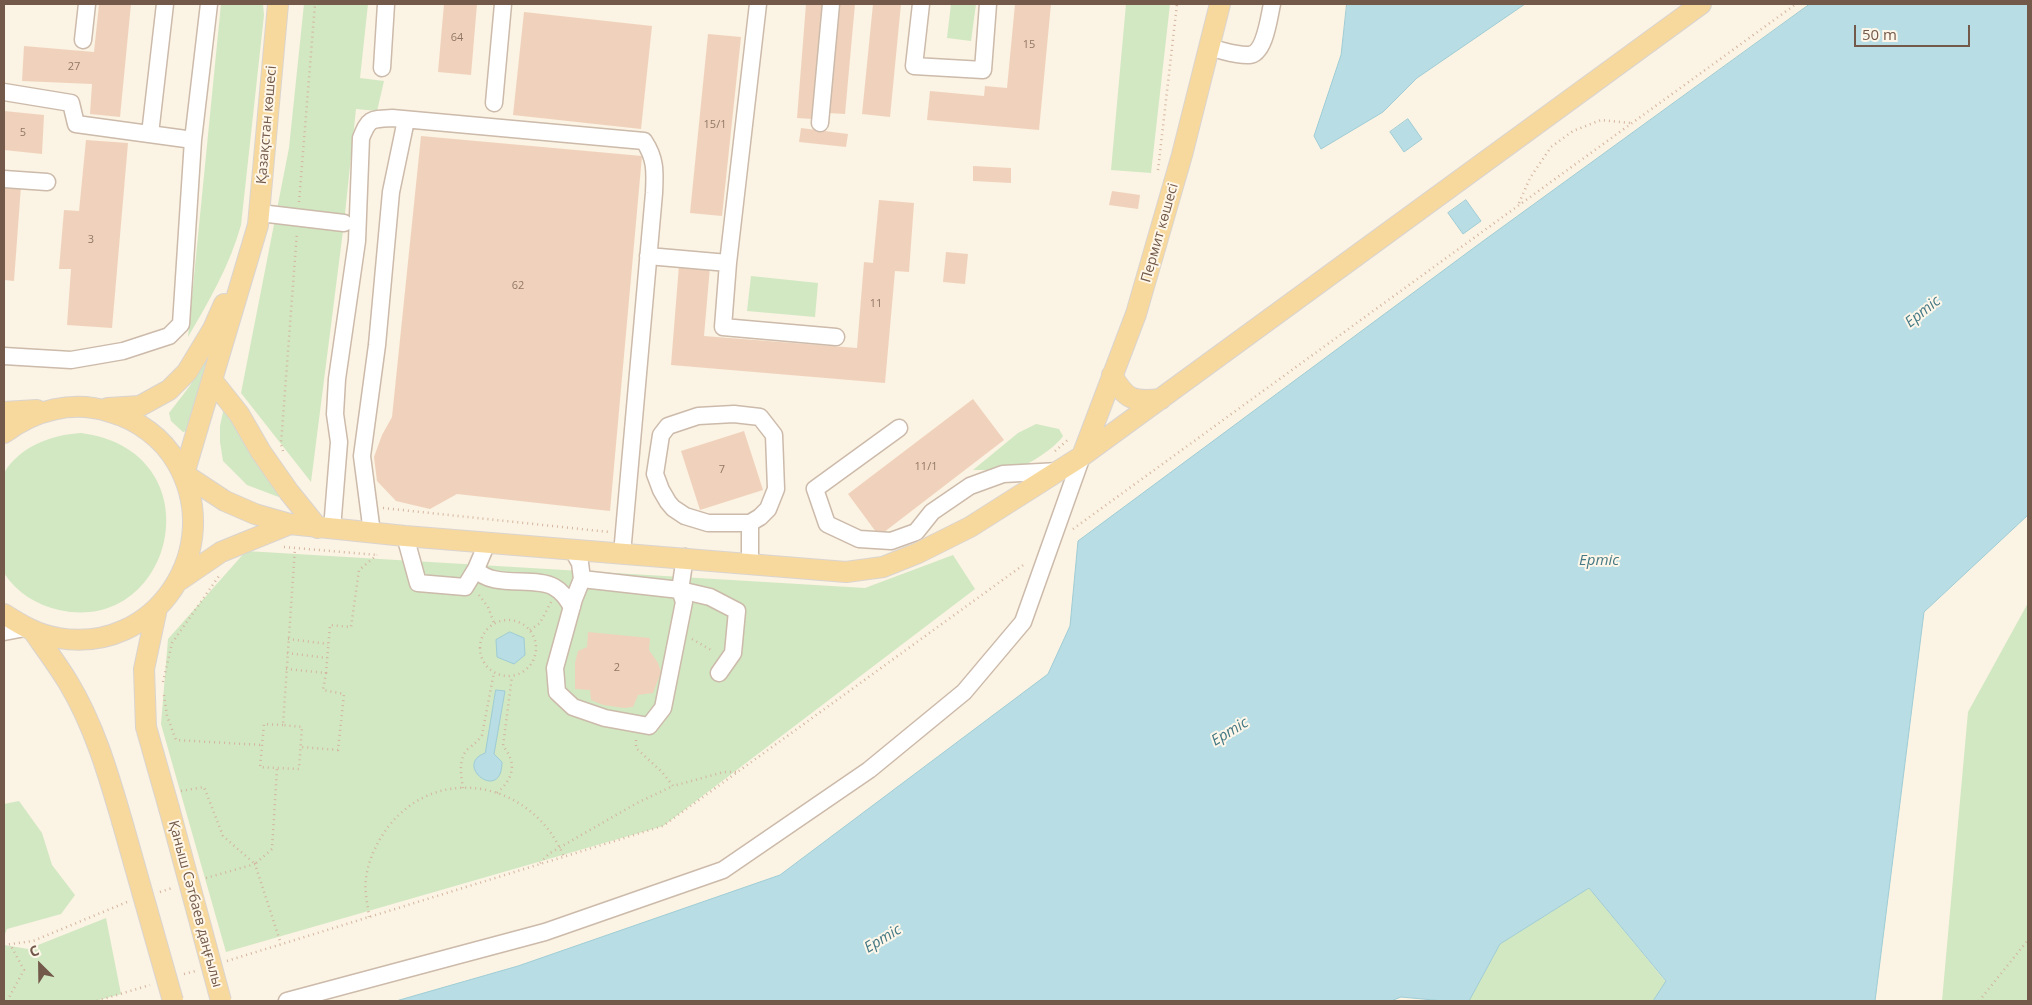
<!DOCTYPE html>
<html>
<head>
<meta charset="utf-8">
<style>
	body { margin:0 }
	#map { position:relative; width:2032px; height:1005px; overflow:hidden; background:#fbf3e3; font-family:"Open Sans",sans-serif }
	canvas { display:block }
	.frame { position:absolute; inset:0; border:5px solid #72594a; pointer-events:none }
	.north { position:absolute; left:15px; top:940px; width:50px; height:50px; -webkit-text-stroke:4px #fef7e9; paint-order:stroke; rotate:337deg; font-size:14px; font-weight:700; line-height:20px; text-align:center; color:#72594a }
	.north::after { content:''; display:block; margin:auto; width:18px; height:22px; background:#72594a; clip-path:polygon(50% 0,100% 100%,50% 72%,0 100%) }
	.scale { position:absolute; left:1854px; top:25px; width:116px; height:22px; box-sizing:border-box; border:2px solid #72594a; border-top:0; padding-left:6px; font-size:15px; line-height:18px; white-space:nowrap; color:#72594a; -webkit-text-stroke:4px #fef7e9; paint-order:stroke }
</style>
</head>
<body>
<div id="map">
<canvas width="2032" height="1005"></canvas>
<div class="frame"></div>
<div class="north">С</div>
<div class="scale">50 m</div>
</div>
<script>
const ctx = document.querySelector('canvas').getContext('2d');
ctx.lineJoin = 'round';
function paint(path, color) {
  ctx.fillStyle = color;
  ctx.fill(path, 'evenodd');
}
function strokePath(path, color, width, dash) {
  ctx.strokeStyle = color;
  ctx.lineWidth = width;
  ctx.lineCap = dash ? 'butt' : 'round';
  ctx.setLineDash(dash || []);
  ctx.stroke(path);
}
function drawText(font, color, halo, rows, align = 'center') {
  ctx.font = font + ' "Open Sans",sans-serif';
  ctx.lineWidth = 4;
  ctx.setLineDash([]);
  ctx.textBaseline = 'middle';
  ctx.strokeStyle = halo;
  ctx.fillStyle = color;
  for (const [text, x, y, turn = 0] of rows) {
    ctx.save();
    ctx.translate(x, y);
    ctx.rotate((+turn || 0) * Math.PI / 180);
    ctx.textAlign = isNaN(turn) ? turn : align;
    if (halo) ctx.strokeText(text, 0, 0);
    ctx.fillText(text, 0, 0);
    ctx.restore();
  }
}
const green = new Path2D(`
	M221,4H263L264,15L241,225C230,265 209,301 188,337Z
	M304,4H368L360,78L384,81L377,111L356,109L344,223L311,482L241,393L289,148Z
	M951,4H976L971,41L947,38Z
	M1126,4H1170L1151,173L1111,170Z
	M751,276L818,283L815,317L747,311Z
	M226,330L193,429L183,432L171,421L169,413L189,387Z
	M225,403L284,499L247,485L223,461L220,442V426Z
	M1036,424L1059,429L1063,436C1056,447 1029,465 1017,468C1003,471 987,470 973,470L1018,433Z
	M81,433C218,451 175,636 59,610C37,605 17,593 4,573V473C20,446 51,435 81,433Z
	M246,551L865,588L953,555L975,589L663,826L226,952L161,724L168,639Z
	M2028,603V1001H1942L1968,712Z
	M19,801L42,833L52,865L75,895L61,914L7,929L4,937V804Z
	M1589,888L1666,982L1653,1001H1469L1500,944Z
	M106,918L121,994L95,1001H4V945L28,949Z`);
const water = new Path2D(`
	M1347,4H1525L1417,78L1383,112L1321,149L1314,136L1341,55Z
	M1810,4H2028V515L1924,612L1875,1001H1653L1666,981L1589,888L1500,944L1469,1001H1444L1401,997L1391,1001H396L518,966L780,875L1048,674L1070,626L1078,541L1479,244Z
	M1408,119L1422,139L1404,152L1390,132Z
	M1466,200L1481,221L1463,234L1448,213Z
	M510,632L524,638L525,655L514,664L497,657L496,640Z
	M496,690L505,691L494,754L502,762C502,804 452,765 485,753Z`);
const building = new Path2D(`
	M99,4H131L120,117L90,114L92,84L22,81L24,46L94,52Z
	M444,4H477L471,75L438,72Z
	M806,4H822L812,119L797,118Z
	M838,4H855L845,114L828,113Z
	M873,4H901L890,117L862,114Z
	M1015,4H1051L1039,130L927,120L930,91L984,96L985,86L1007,88Z
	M524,12L652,26L641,129L513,115Z
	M708,34L741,37L722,216L690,213Z
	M4,111L44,115L42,154L4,150Z
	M801,128L848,134L846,147L799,142Z
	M421,136L642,156L610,511L457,494L430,509L396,501L377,481L374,457L382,435L392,417Z
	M86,140L128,143L112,328L67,325L71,269H59L64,210L79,211Z
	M973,166L1011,168V183L973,181Z
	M4,185L21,186L14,281L4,280Z
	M1112,191L1140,195L1138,209L1109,205Z
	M879,200L914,203L909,272L895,271L885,383L671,365L679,265L710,267L704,336L857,348L864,262L873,263Z
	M946,252L968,254L965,284L943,282Z
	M973,399L1004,440L879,536L848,494Z
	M744,431L763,490L700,510L681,451Z
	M588,632L650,638L649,650L658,663L661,672L653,693L638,695L633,707L624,708L603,705L591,700L590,690L575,689V663L578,651L587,647Z`);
const path = new Path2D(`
	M1158,170L1177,4
	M299,202L315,4
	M1519,203L1530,178L1551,147L1573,131L1601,120L1631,123
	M283,451L281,444L297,232
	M1055,451L1070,438
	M383,508L609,532
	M1073,529L1796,4
	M284,547L377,555
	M479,595L488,607L494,623
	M480 648a28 28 0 1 1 56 0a28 28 0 1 1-56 0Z
	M530,630L540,623L551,602
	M288,639L328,644
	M692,639L711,650
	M287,653L327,658
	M286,669L326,673L323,690L344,694L338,750L301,747
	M326,673L330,625L351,627L359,570L377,555
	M163,682L172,643L219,576
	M164,695L167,716L176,740L262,745
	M283,725L264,724L260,767L299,769L302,727L283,725L295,548
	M636,740V748L662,772L673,786L724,772H736
	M463,788C461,776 458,758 468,749C474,744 478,741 482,735L494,672
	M181,791L204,787L223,836L255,864L272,849L277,768
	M497,793C514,778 517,763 503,746L512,676
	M540,863L550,853L637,803L673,786
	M206,878L255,864L281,944
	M160,892L172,888
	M369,917C368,905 364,891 366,879C368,860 377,842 388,827C439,761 534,783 564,857
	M4,945L33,941L127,902
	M227,961L663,826L1026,563
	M184,974L196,971
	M7,1001L24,970L10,944
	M97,1001L150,985
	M1979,1001L2028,940`);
const minor = new Path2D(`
	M921,4L914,66L983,70L988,4
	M83,40L87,4
	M1210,48C1222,50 1237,56 1249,55C1265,54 1269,17 1272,4
	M382,68L386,4
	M4,92L71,103L76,124L193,140
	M494,103L503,4
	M820,123L831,4
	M150,134L165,4
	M4,179L47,182
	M260,213L344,223
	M648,256L728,263L723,327L836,337
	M728,263L758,4
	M4,356L71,360L123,351L169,336L181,324L193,140L209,4
	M734,414L760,417L774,435L776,489L768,509L760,517L750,523H708L685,516L673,508L668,502L661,490L655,474L661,435L668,426L698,416Z
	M899,428L815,489L827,524L859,539L891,541L916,532L932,512L970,486L1003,474L1059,471
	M750,523V563
	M332,529L339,442L335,414L337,379L357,241L361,138C369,118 371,119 392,118L644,141C656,159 655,172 654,193L622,554
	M372,533L362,456L377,345L391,192L406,120
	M405,536L418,583L465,587L476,569L487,543
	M572,549L580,563L582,579
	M685,557L680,590L710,597L737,611L733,653L719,673
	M476,569C491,589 535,576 554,587C563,592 567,599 572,607
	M582,579L680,590L684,602L663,708L649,726L605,718L573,707L557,692L555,668L574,599Z
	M4,632L25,628
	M287,1001L545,932L723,870L869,770L964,692L1023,622L1082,456`);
const major = new Path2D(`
	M278,4L258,225L184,474L225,501L255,514L290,524L405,536L846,572L883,567L918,553L970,527L1082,456L1701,4
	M1112,375C1126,400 1133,402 1161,399
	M212,380L239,414L261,452L289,492L318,528
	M108,408L140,406L169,390L187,372L213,329L224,304
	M4,412L37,410
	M4,433C34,410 73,400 110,412C138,420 163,438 177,463C226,548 156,655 58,638C38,635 21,625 4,614
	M1082,456L1136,314L1182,155L1220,4
	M180,580L221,552L290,524
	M157,608L144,669L146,727L169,808
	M33,631C45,648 57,664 68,682C94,725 108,773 122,821`);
const majorBridge = new Path2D(`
	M169,808L221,1001
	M122,821L173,1001`);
const numberNames = [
	["64",457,38],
	["15",1029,45],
	["27",74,67],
	["15/1",715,125],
	["5",23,133],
	["3",91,240],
	["62",518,286],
	["11",876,304],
	["11/1",926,467],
	["7",722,470],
	["2",617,668]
];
const streetNames = [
	["Қазақстан көшесі",267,125,-85],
	["Пермит көшесі",1160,233,-74],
	["Қаныш Сәтбаев даңғылы",195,904,75]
];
const waterNames = [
	["Ертіс",1923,312,-39],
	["Ертіс",1599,561],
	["Ертіс",1230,732,-31],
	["Ертіс",883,939,-31]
];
paint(green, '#d1e8c2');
paint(water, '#b8dde4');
strokePath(water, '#9fccd5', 1);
paint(building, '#f0d2bc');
strokePath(minor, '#ccbaaa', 19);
strokePath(major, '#dad4d0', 22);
strokePath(path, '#d4b59f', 2.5, [1, 4]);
strokePath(minor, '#fff', 16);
strokePath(major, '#f8d99d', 20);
strokePath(majorBridge, '#dad4d0', 22, []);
strokePath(majorBridge, '#f8d99d', 20);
drawText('11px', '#927766', null, numberNames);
drawText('14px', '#72594a', '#fef7e9', streetNames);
drawText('italic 15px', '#457985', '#fef7e9', waterNames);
</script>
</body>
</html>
